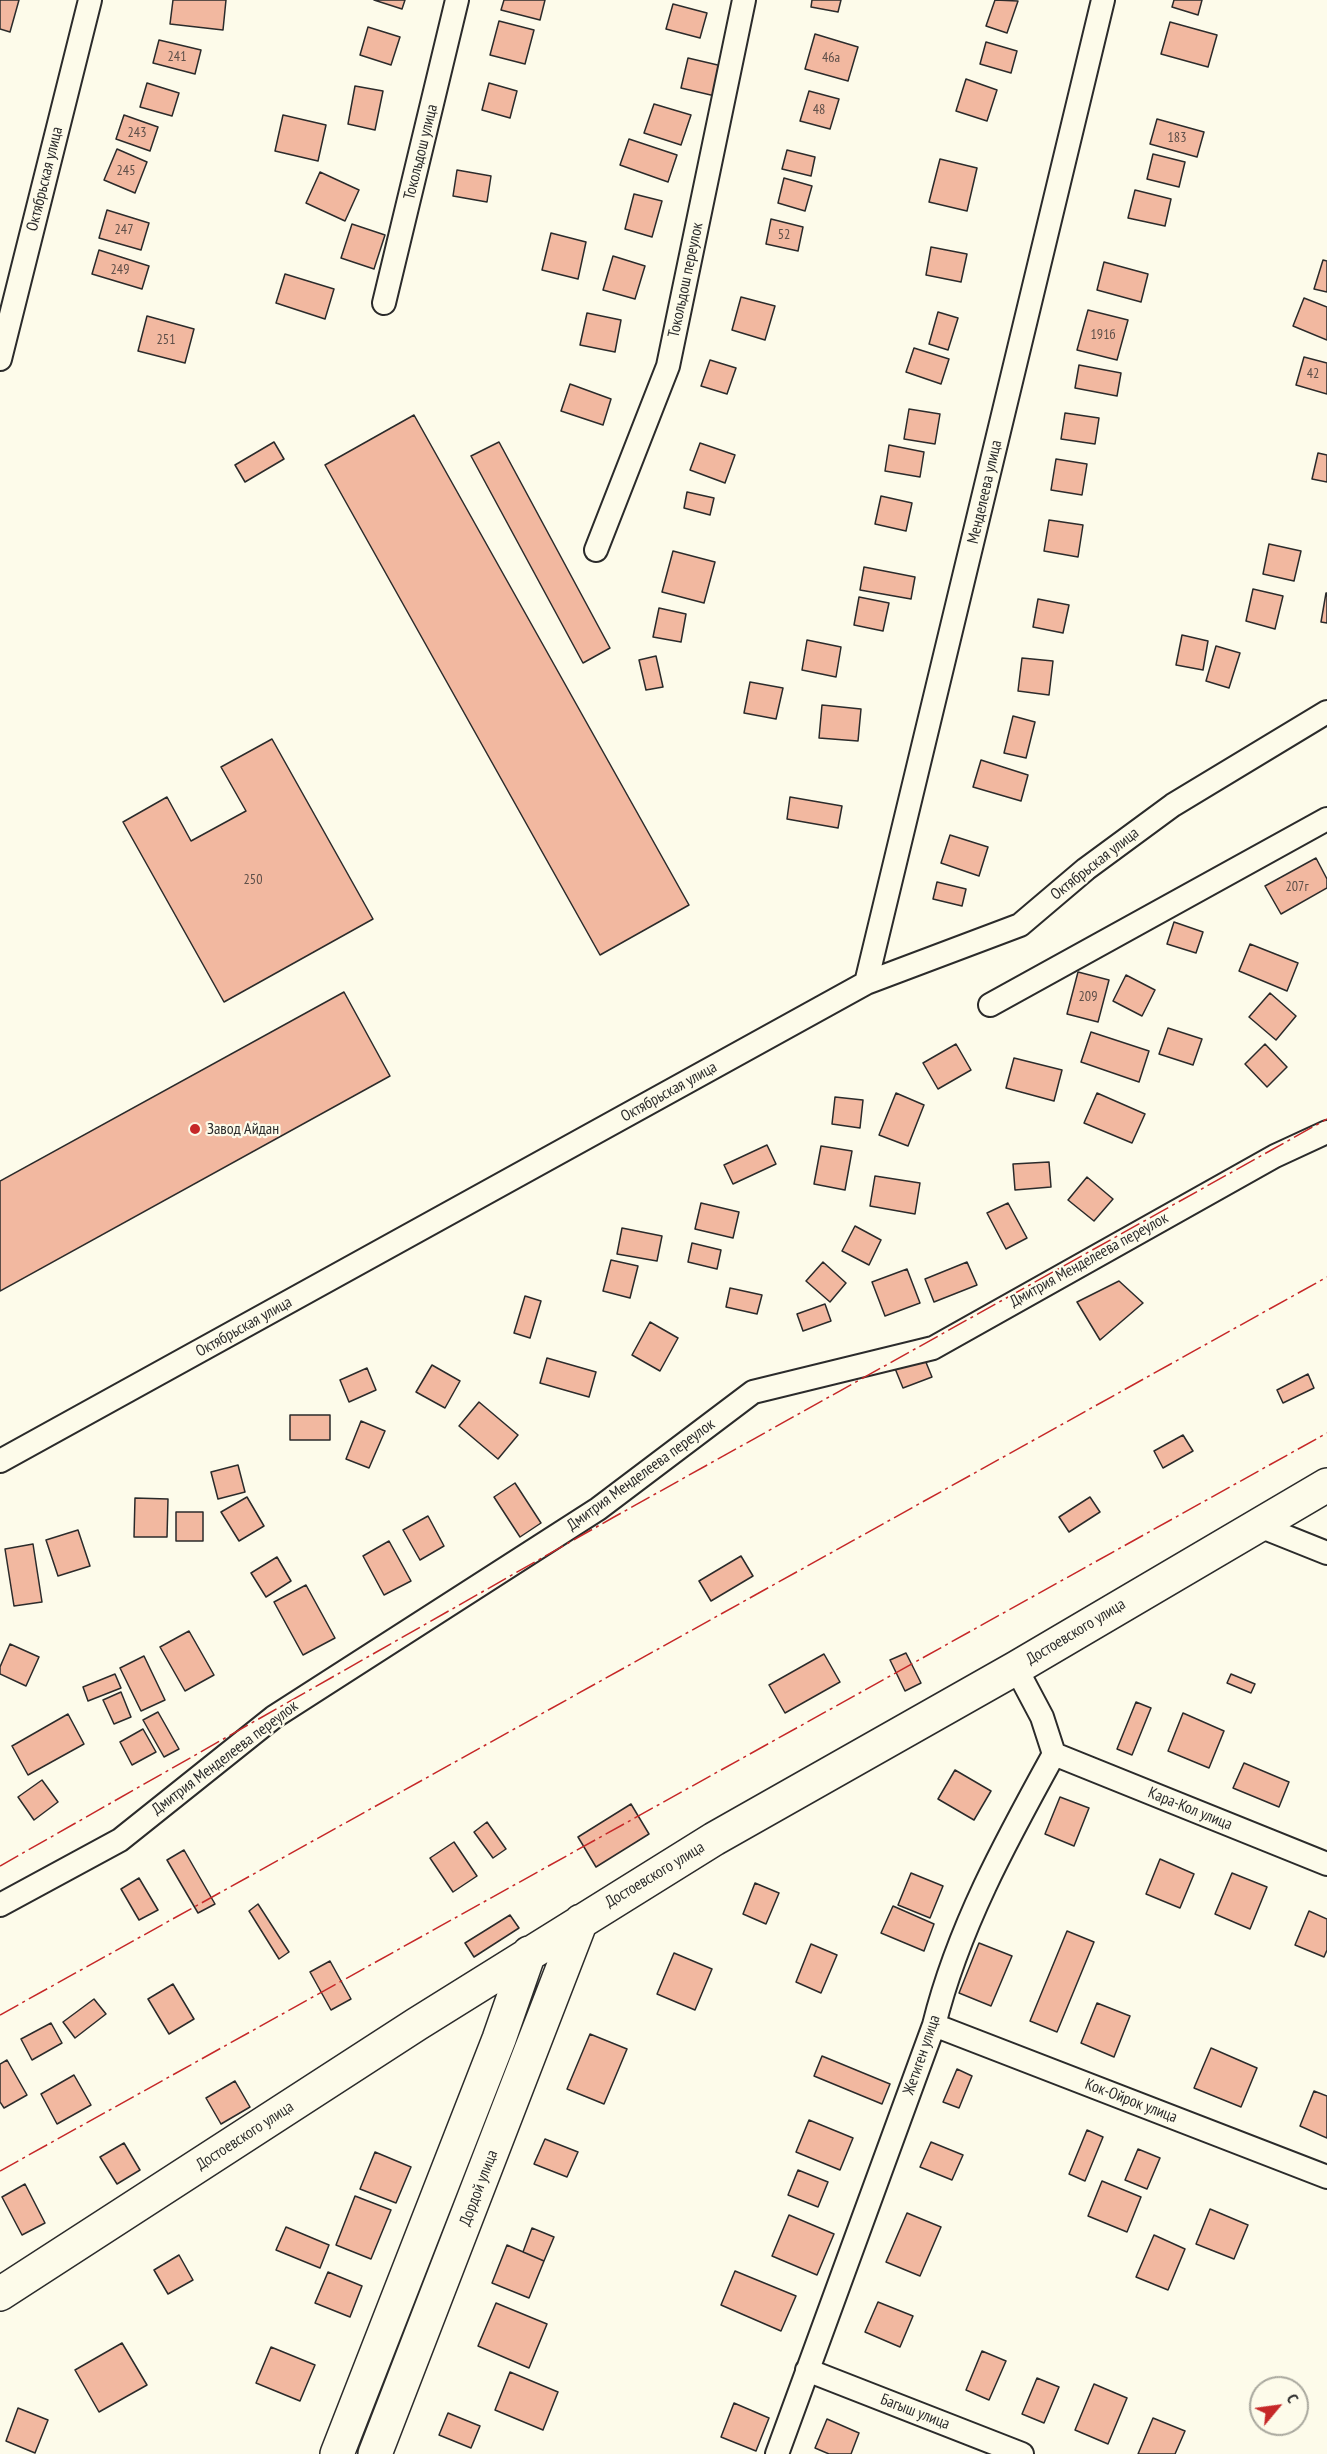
<!DOCTYPE html>
<html>
<head>
<meta charset="utf-8">
<style>
	body { margin:0 }
	#map { position:relative; width:1327px; height:2454px; overflow:hidden; background:#fdfbea; font-family:"PT Sans Narrow",sans-serif }
	canvas { display:block }
	.north { position:absolute; left:1249px; top:2376px; width:60px; height:60px; box-sizing:border-box; background:#fdfbea; border:2px solid #a9a89e; border-radius:50%; rotate:61deg; font-size:16px; font-weight:700; line-height:24px; text-align:center; color:#2b2b2b }
	.north::after { content:''; display:block; margin:auto; width:21px; height:27px; background:#c62828; clip-path:polygon(50% 0,100% 100%,50% 72%,0 100%) }
</style>
</head>
<body>
<div id="map">
<canvas width="1327" height="2454"></canvas>
<div class="north">С</div>
</div>
<script>
const ctx = document.querySelector('canvas').getContext('2d');
ctx.lineJoin = 'round';
function paint(path, color) {
  ctx.fillStyle = color;
  ctx.fill(path, 'evenodd');
}
function strokePath(path, color, width, dash) {
  ctx.strokeStyle = color;
  ctx.lineWidth = width;
  ctx.lineCap = dash ? 'butt' : 'round';
  ctx.setLineDash(dash || []);
  ctx.stroke(path);
}
function drawText(font, color, halo, rows, align = 'center') {
  ctx.font = font + ' "PT Sans Narrow",sans-serif';
  ctx.lineWidth = 4.5;
  ctx.setLineDash([]);
  ctx.textBaseline = 'middle';
  ctx.strokeStyle = halo;
  ctx.fillStyle = color;
  for (const [text, x, y, turn = 0] of rows) {
    ctx.save();
    ctx.translate(x, y);
    ctx.rotate((+turn || 0) * Math.PI / 180);
    ctx.textAlign = isNaN(turn) ? turn : align;
    if (halo) ctx.strokeText(text, 0, 0);
    ctx.fillText(text, 0, 0);
    ctx.restore();
  }
}
const building = new Path2D(`
	M0,0H19L10,32L0,29Z
	M173,0H226L223,30L170,24Z
	M374,0H405L402,9Z
	M504,0H545L540,20L501,10Z
	M812,0H841L838,12L811,7Z
	M995,0L1018,1L1007,33L986,26Z
	M1174,0H1202L1198,15L1172,7Z
	M673,4L707,13L700,38L666,29Z
	M499,21L534,30L525,64L490,55Z
	M1170,22L1217,35L1208,67L1161,54Z
	M368,27L400,37L391,65L360,55Z
	M815,34L858,47L848,81L805,69Z
	M159,40L201,50L195,74L153,63Z
	M986,42L1017,51L1011,73L980,64Z
	M688,58L722,66L715,96L681,88Z
	M966,79L997,90L987,121L956,111Z
	M147,83L179,93L172,116L140,107Z
	M489,83L517,91L510,118L482,110Z
	M355,86L383,91L375,130L348,124Z
	M809,91L839,99L830,129L800,121Z
	M654,104L691,115L681,145L644,133Z
	M124,115L158,127L150,151L116,139Z
	M283,115L326,125L318,161L275,151Z
	M1157,119L1204,132L1197,157L1150,144Z
	M629,139L677,155L668,182L620,165Z
	M117,149L147,162L135,193L104,180Z
	M787,150L815,157L811,176L782,169Z
	M1153,154L1185,162L1179,187L1147,179Z
	M940,159L977,168L967,211L929,202Z
	M457,170L491,176L487,202L453,196Z
	M320,172L359,190L345,221L306,203Z
	M784,178L812,186L805,211L778,203Z
	M1135,190L1171,199L1165,226L1128,218Z
	M634,194L662,201L652,237L625,229Z
	M107,210L149,223L141,250L99,238Z
	M771,219L803,227L798,251L766,244Z
	M352,224L385,235L374,269L341,258Z
	M551,233L586,242L578,279L542,270Z
	M931,247L967,254L961,282L926,275Z
	M99,250L149,266L142,289L92,274Z
	M613,256L645,266L635,299L603,290Z
	M1323,260L1327,261V292L1314,289Z
	M1104,262L1148,274L1141,302L1097,290Z
	M285,274L334,289L325,319L276,303Z
	M741,297L775,306L765,340L732,330Z
	M1304,298L1327,307V340L1293,326Z
	M1088,310L1128,320L1117,360L1077,350Z
	M938,312L958,318L948,350L929,344Z
	M587,313L621,320L615,352L580,345Z
	M147,316L194,329L185,363L138,351Z
	M914,348L949,359L941,384L906,372Z
	M1304,357L1327,363V394L1296,385Z
	M710,360L736,368L727,394L701,386Z
	M1079,365L1121,373L1117,396L1075,388Z
	M570,384L611,399L603,425L561,411Z
	M909,409L940,414L935,444L904,439Z
	M1065,413L1099,418L1095,444L1061,439Z
	M414,415L689,905L600,955L325,465Z
	M274,442L284,459L245,482L235,465Z
	M499,442L610,648L583,663L471,456Z
	M700,443L735,455L725,483L690,470Z
	M889,445L924,452L920,477L885,471Z
	M1318,453L1327,455V482L1312,479Z
	M1056,459L1087,464L1082,495L1051,490Z
	M687,492L714,498L710,515L684,508Z
	M881,496L912,503L906,531L875,524Z
	M1049,520L1083,525L1078,557L1044,551Z
	M1269,544L1301,551L1294,581L1263,574Z
	M673,551L715,562L704,603L662,592Z
	M864,567L915,577L911,599L860,590Z
	M1253,589L1283,596L1275,629L1246,621Z
	M1326,593H1327V623L1321,622Z
	M859,597L889,603L883,631L854,625Z
	M1038,599L1069,605L1063,633L1033,627Z
	M659,608L686,614L681,642L653,637Z
	M1182,635L1208,641L1203,670L1176,665Z
	M807,640L841,647L836,677L802,670Z
	M1216,646L1240,653L1229,688L1206,681Z
	M656,656L663,687L646,690L639,660Z
	M1022,658L1053,661L1049,695L1018,691Z
	M750,682L783,688L776,719L744,713Z
	M822,705L861,709L858,741L819,738Z
	M1013,716L1035,722L1026,758L1004,753Z
	M272,739L373,919L224,1002L123,822L167,797L191,841L246,811L221,767Z
	M981,760L1028,775L1021,801L973,787Z
	M790,797L842,806L838,828L787,819Z
	M950,835L988,847L979,876L941,863Z
	M1316,858L1327,879V888L1281,914L1265,886Z
	M937,882L966,889L962,906L933,899Z
	M1174,922L1203,932L1196,953L1167,944Z
	M1250,944L1298,963L1287,991L1239,971Z
	M1078,972L1109,980L1098,1022L1067,1014Z
	M1126,975L1155,990L1142,1016L1113,1001Z
	M344,992L390,1076L0,1291V1181Z
	M1270,993L1296,1016L1276,1040L1249,1017Z
	M1168,1028L1202,1039L1193,1065L1159,1054Z
	M1091,1032L1149,1051L1139,1082L1081,1062Z
	M956,1044L971,1070L938,1089L923,1063Z
	M1265,1044L1287,1067L1267,1087L1245,1064Z
	M1014,1058L1062,1070L1054,1101L1006,1088Z
	M896,1093L924,1105L908,1146L879,1135Z
	M1097,1093L1145,1114L1132,1143L1084,1123Z
	M835,1097L863,1100L860,1128L832,1124Z
	M767,1145L776,1164L733,1184L724,1165Z
	M821,1146L852,1151L845,1190L814,1184Z
	M1049,1162L1051,1187L1015,1190L1013,1164Z
	M875,1176L920,1183L915,1214L870,1206Z
	M1087,1177L1113,1199L1094,1221L1068,1200Z
	M701,1203L739,1212L733,1238L695,1229Z
	M1008,1203L1027,1238L1006,1249L987,1213Z
	M855,1226L881,1240L869,1265L842,1251Z
	M622,1228L662,1236L657,1261L617,1254Z
	M692,1243L721,1250L717,1269L688,1262Z
	M611,1260L638,1266L630,1298L603,1291Z
	M823,1262L846,1283L830,1302L806,1281Z
	M967,1262L977,1285L934,1302L925,1279Z
	M907,1269L920,1303L885,1316L872,1282Z
	M1119,1281L1143,1303L1100,1340L1077,1302Z
	M730,1288L762,1295L757,1314L726,1307Z
	M525,1296L541,1301L530,1338L514,1333Z
	M825,1304L831,1321L803,1331L797,1314Z
	M650,1322L678,1338L660,1371L632,1355Z
	M923,1355L932,1377L903,1388L894,1366Z
	M547,1358L596,1372L589,1397L540,1383Z
	M432,1365L460,1381L445,1408L416,1392Z
	M367,1368L376,1390L349,1402L340,1380Z
	M1308,1374L1314,1388L1283,1403L1277,1390Z
	M479,1402L518,1435L498,1459L459,1426Z
	M290,1415H330V1440H290Z
	M361,1421L385,1431L369,1468L346,1459Z
	M1183,1435L1193,1451L1163,1468L1154,1451Z
	M238,1465L245,1492L218,1499L211,1472Z
	M515,1483L541,1523L520,1537L494,1497Z
	M247,1497L264,1526L239,1541L221,1512Z
	M1090,1497L1100,1512L1069,1532L1059,1517Z
	M135,1498L168,1499L167,1537H134Z
	M176,1512H203V1541H176Z
	M428,1516L444,1546L420,1560L403,1530Z
	M78,1530L90,1566L58,1576L46,1540Z
	M389,1541L411,1581L384,1595L363,1556Z
	M33,1544L42,1602L14,1606L5,1549Z
	M741,1556L753,1576L711,1601L699,1581Z
	M277,1557L291,1581L266,1597L251,1573Z
	M306,1585L335,1638L303,1655L274,1602Z
	M189,1631L214,1675L185,1691L160,1647Z
	M10,1644L39,1657L26,1686L0,1674V1667Z
	M906,1653L921,1683L905,1691L890,1660Z
	M824,1654L840,1682L785,1713L769,1685Z
	M144,1656L165,1700L141,1711L120,1668Z
	M115,1674L121,1688L88,1701L83,1687Z
	M1231,1674L1255,1684L1251,1693L1227,1683Z
	M121,1692L131,1717L114,1724L103,1700Z
	M1136,1702L1151,1708L1132,1755L1117,1749Z
	M158,1712L179,1749L164,1757L143,1720Z
	M1183,1713L1224,1731L1209,1768L1168,1751Z
	M68,1714L84,1744L28,1775L12,1746Z
	M143,1729L156,1752L132,1765L120,1742Z
	M1244,1763L1289,1782L1279,1807L1233,1788Z
	M955,1770L991,1791L974,1820L938,1799Z
	M42,1780L58,1802L34,1820L18,1797Z
	M1060,1797L1089,1808L1074,1846L1045,1834Z
	M631,1804L649,1834L596,1867L578,1837Z
	M487,1822L506,1849L493,1858L474,1832Z
	M454,1842L477,1876L453,1892L430,1858Z
	M184,1850L215,1904L198,1913L167,1860Z
	M1160,1859L1194,1874L1180,1908L1146,1894Z
	M911,1873L943,1886L930,1918L898,1905Z
	M1232,1873L1267,1887L1250,1929L1215,1914Z
	M139,1878L158,1910L139,1920L121,1889Z
	M755,1883L779,1893L766,1924L743,1914Z
	M258,1904L289,1952L279,1959L249,1911Z
	M893,1906L934,1924L924,1951L881,1933Z
	M1309,1911L1327,1919V1950L1324,1957L1295,1945Z
	M510,1915L519,1928L474,1957L465,1943Z
	M1067,1931L1094,1942L1057,2032L1030,2021Z
	M979,1943L1012,1956L991,2006L959,1993Z
	M811,1944L837,1955L821,1993L796,1982Z
	M674,1953L712,1969L695,2010L657,1994Z
	M330,1961L351,1999L331,2010L310,1972Z
	M173,1984L194,2019L169,2034L148,1999Z
	M94,1999L106,2014L75,2038L63,2022Z
	M1097,2003L1130,2016L1114,2057L1081,2043Z
	M51,2023L62,2043L32,2060L21,2039Z
	M590,2034L627,2049L604,2104L567,2089Z
	M1211,2048L1257,2068L1241,2107L1194,2088Z
	M822,2056L890,2084L882,2104L814,2076Z
	M7,2060L27,2095L4,2108L0,2102V2064Z
	M957,2069L972,2076L959,2108L943,2102Z
	M74,2075L91,2105L57,2124L41,2094Z
	M235,2081L250,2107L221,2124L206,2098Z
	M1314,2091L1327,2096V2138L1300,2126Z
	M809,2120L853,2138L840,2170L796,2152Z
	M1087,2130L1103,2137L1085,2181L1069,2174Z
	M545,2139L578,2152L567,2177L534,2164Z
	M931,2142L963,2155L952,2180L920,2167Z
	M124,2143L140,2170L117,2184L100,2157Z
	M1138,2149L1160,2158L1147,2189L1125,2180Z
	M375,2152L411,2167L396,2203L360,2189Z
	M798,2170L828,2182L818,2207L788,2195Z
	M1102,2181L1141,2197L1127,2232L1088,2216Z
	M25,2184L45,2223L22,2235L2,2197Z
	M355,2196L391,2210L371,2259L336,2245Z
	M1210,2209L1248,2225L1234,2259L1196,2244Z
	M907,2213L941,2227L920,2276L886,2262Z
	M789,2215L834,2234L817,2275L772,2256Z
	M286,2227L329,2245L320,2268L276,2250Z
	M532,2228L554,2237L544,2261L523,2252Z
	M1154,2235L1185,2249L1168,2290L1136,2277Z
	M507,2245L544,2261L529,2298L492,2283Z
	M179,2255L193,2280L168,2294L154,2270Z
	M735,2271L796,2296L781,2331L721,2305Z
	M328,2272L362,2286L350,2317L315,2303Z
	M878,2302L913,2316L900,2347L865,2332Z
	M496,2303L547,2324L529,2368L478,2346Z
	M122,2343L147,2385L99,2412L75,2370Z
	M271,2347L315,2365L300,2401L256,2383Z
	M982,2351L1006,2361L989,2400L966,2390Z
	M510,2372L558,2392L543,2430L495,2410Z
	M1037,2378L1059,2387L1044,2423L1022,2414Z
	M1094,2384L1127,2398L1108,2444L1075,2430Z
	M734,2403L769,2418L756,2451L721,2437Z
	M18,2408L48,2420L35,2453L6,2441Z
	M448,2413L480,2426L471,2448L439,2435Z
	M1153,2418L1185,2431L1175,2454H1138Z
	M827,2419L859,2433L851,2454H829L815,2448Z`);
const street = new Path2D(`
	M384,303L457,0
	M0,359L90,0
	M596,550L668,366L744,0
	M866,983L1103,0
	M990,1005L1327,819
	M0,1461L866,983L1020,925L1086,869L1173,805L1327,712
	M1257,1525L1327,1553
	M1054,1754L1327,1864
	M0,1905L120,1840L274,1717L598,1509L753,1392L933,1348L1275,1156L1327,1132
	M934,2025L1327,2177
	M807,2370L1022,2454
	M777,2454L934,2025C958,1928 1006,1841 1054,1754L1042,1717L1016,1668`);
const secondary = new Path2D(`
	M0,2294L417,2024L714,1839L1016,1668L1327,1485
	M337,2454L499,2039L529,1953
	M375,2454L581,1921`);
const power = new Path2D(`
	M0,1866L614,1517L1327,1119
	M0,2015L1327,1277
	M0,2171L1327,1433`);
const markers = [
	[195,1129,6,"#c62828"]
];
const numberNames = [
	["241",177,57],
	["46а",831,58],
	["48",819,110],
	["243",137,133],
	["183",1177,138],
	["245",126,171],
	["247",124,230],
	["52",784,235],
	["249",120,270],
	["191б",1103,335],
	["251",166,340],
	["42",1313,374],
	["250",253,880],
	["207г",1297,887],
	["209",1088,997]
];
const streetNames = [
	["Токольдош улица",421,152,-76],
	["Октябрьская улица",45,179,-76],
	["Токольдош переулок",686,280,-78],
	["Менделеева улица",985,492,-77],
	["Октябрьская улица",1095,864,-38],
	["Октябрьская улица",669,1092,-29],
	["Дмитрия Менделеева переулок",1089,1260,-29],
	["Октябрьская улица",244,1327,-29],
	["Дмитрия Менделеева переулок",641,1475,-36],
	["Достоевского улица",1076,1632,-31],
	["Дмитрия Менделеева переулок",225,1758,-37],
	["Кара-Кол улица",1190,1809,22],
	["Достоевского улица",655,1875,-31],
	["Жетиген улица",922,2055,-71],
	["Кок-Ойрок улица",1131,2101,21],
	["Достоевского улица",245,2136,-33],
	["Дордой улица",479,2188,-69],
	["Багыш улица",915,2412,21]
];
const poiNames = [
	["Завод Айдан",207,1129]
];
paint(building, '#f2b8a0');
strokePath(building, '#2b2b2b', 1.5);
strokePath(street, '#2b2b2b', 26);
strokePath(secondary, '#2b2b2b', 36);
strokePath(street, '#fdfbea', 22);
strokePath(secondary, '#fdfbea', 33);
strokePath(power, '#c62828', 1.5, [21, 4.5, 3, 4.5]);
for (const [x, y, r, color] of markers) {
  const dot = new Path2D();
  dot.arc(x, y, r, 0, 2 * Math.PI);
  ctx.fillStyle = color;
  ctx.fill(dot);
  strokePath(dot, '#fdfbea', 2);
}
drawText('14px', '#5d4e48', null, numberNames);
drawText('16px', '#2b2b2b', '#fdfbea', streetNames);
drawText('16px', '#2b2b2b', '#fdfbea', poiNames, 'left');
</script>
</body>
</html>
